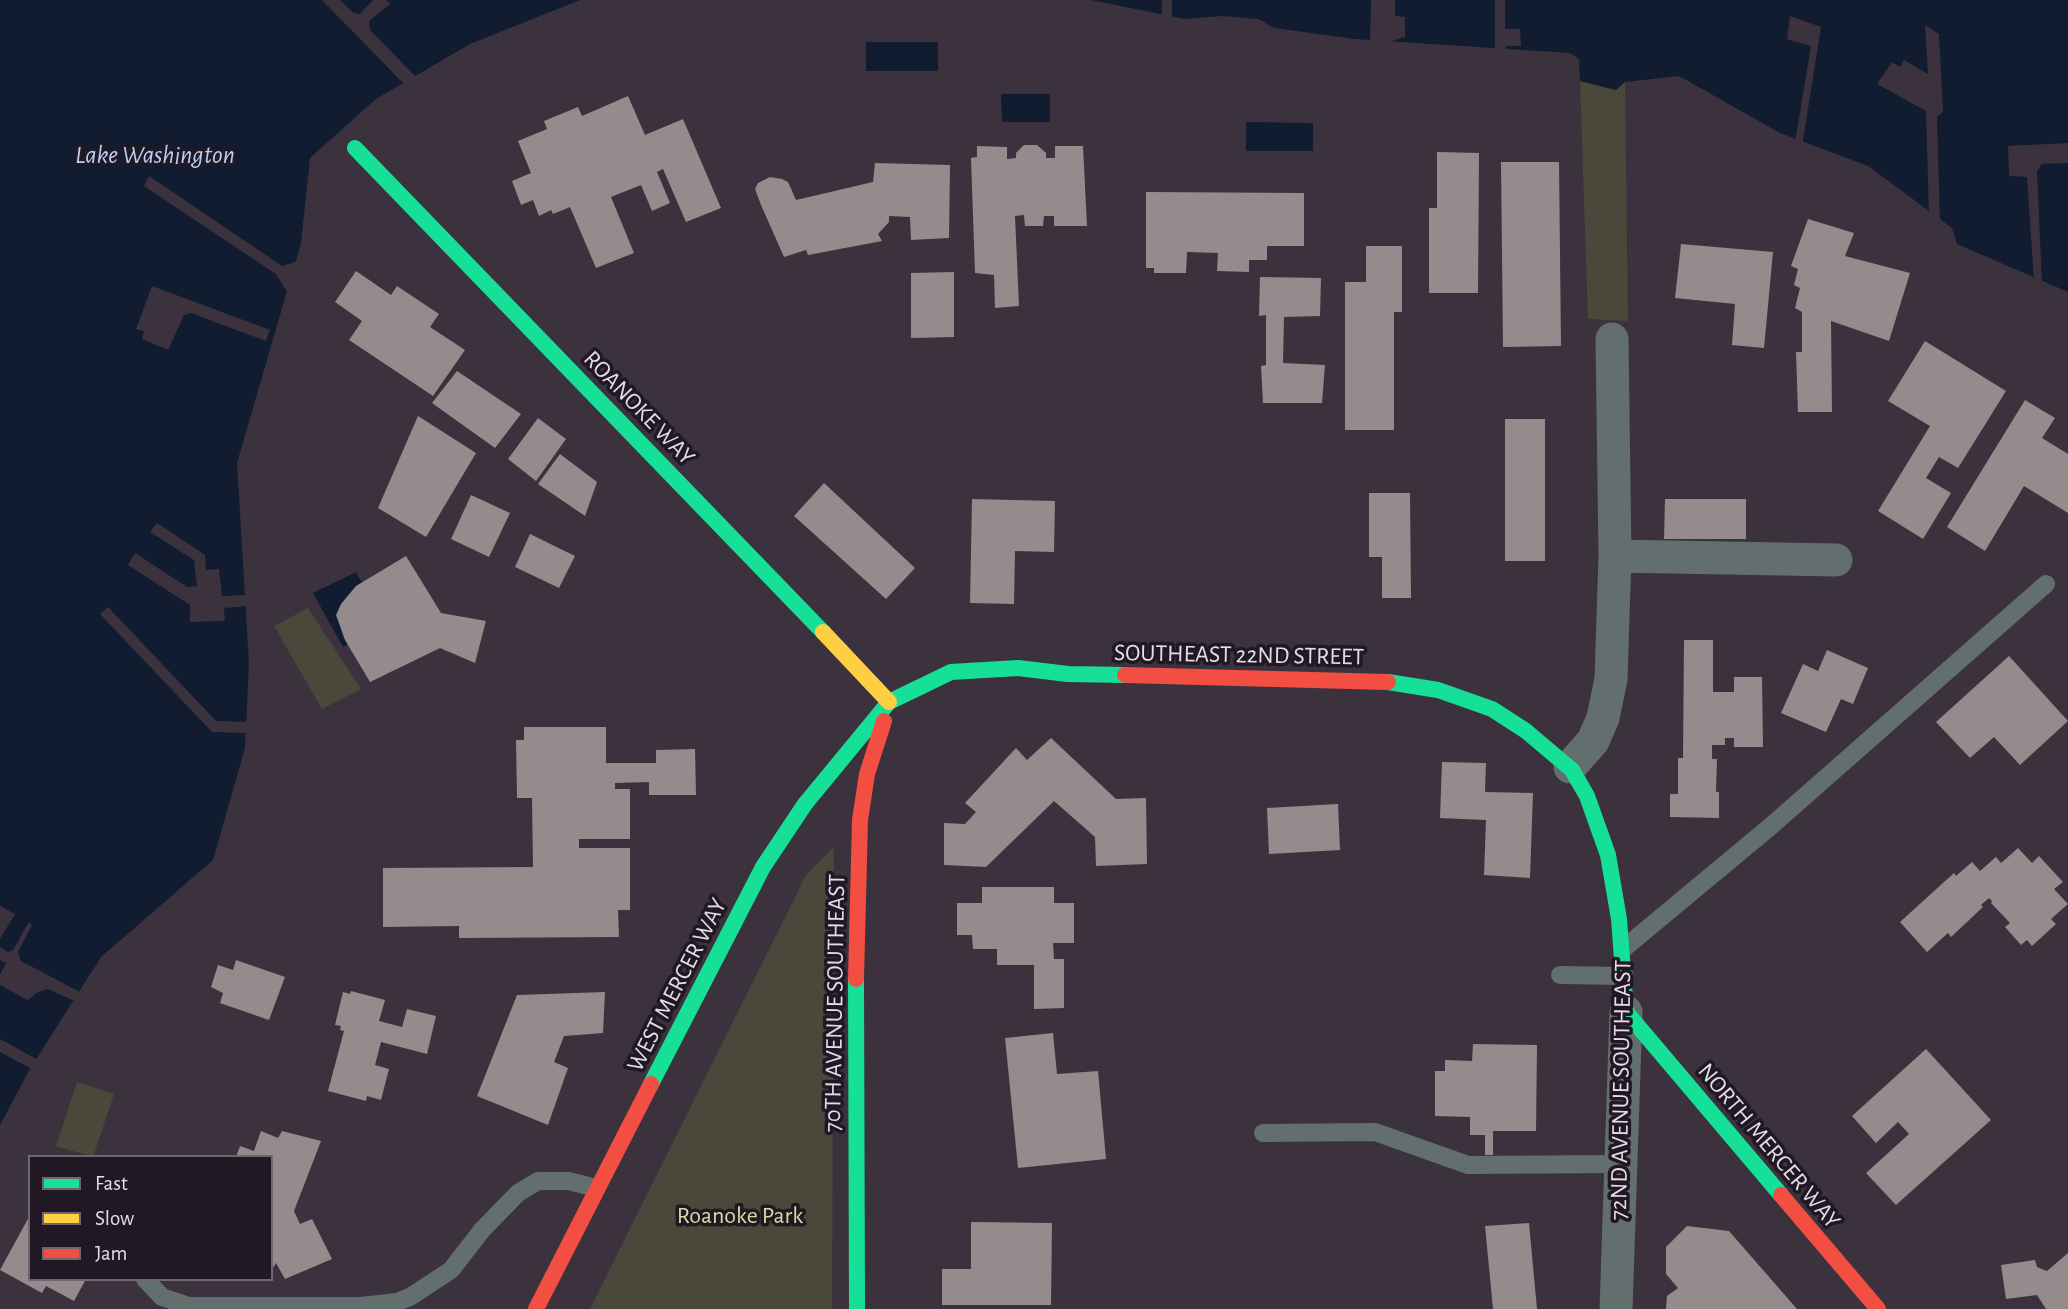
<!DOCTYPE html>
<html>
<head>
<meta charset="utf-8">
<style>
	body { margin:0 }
	#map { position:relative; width:2068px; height:1309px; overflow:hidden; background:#3b323e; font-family:"Alegreya Sans",sans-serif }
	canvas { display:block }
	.legend { position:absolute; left:28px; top:1155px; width:245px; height:126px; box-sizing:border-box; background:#201823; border:2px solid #6f6672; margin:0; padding:9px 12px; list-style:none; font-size:21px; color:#e6dbe9 }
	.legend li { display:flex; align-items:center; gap:14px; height:35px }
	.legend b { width:35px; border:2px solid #6f6672 }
</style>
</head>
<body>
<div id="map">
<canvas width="2068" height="1309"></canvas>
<ul class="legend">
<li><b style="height:9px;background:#16e098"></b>Fast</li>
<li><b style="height:9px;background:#ffcf43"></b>Slow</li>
<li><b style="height:9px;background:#f24e42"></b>Jam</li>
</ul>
</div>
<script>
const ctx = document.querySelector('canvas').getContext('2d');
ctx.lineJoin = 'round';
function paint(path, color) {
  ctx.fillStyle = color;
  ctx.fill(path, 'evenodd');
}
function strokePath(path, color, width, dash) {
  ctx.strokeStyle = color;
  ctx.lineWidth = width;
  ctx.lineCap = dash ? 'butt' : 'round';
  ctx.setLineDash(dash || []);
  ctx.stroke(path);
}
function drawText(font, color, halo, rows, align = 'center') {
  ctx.font = font + ' "Alegreya Sans",sans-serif';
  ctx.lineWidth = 7;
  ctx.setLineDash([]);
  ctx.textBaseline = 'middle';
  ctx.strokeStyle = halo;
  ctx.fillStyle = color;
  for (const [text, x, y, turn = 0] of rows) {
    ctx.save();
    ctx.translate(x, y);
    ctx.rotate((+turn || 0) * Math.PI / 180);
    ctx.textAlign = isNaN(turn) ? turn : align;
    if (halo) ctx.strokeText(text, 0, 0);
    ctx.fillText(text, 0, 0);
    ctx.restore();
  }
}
const green = new Path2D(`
	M1580,81L1615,90L1625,82L1628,321L1588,319Z
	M308,608L361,689L322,709L274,626Z
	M834,847L832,1309H590L806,875Z
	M77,1082L114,1094L93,1157L56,1146Z`);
const water = new Path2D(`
	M0,0H580L470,44L376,99L310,158L301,243L237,463L249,664L245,748L213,860L101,957L30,1069L0,1125Z
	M1091,0H2068V292L1957,244L1952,228L1868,166L1780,133L1679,76L1625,82L1616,90L1580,81L1579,59L1570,53L1355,39L1274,28L1258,19L1222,16L1185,19Z
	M866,42H938V71H866Z
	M1001,94H1050V122H1002Z
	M1246,122L1313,123V151H1246Z
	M356,572L385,623L343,647L313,593Z`);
const pier = new Path2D(`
	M322,0H340L354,13L360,14L373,0H386L390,4L369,21L370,30L418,79L406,86Z
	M1162,0H1172V19L1162,17Z
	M1371,0H1395V16L1405,17V37L1382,44H1370Z
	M1495,0H1505V29H1520L1521,46H1506L1505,52H1495Z
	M1790,16L1821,27L1802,146L1795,143L1811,46L1787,39Z
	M1925,25L1939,34L1943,112L1937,117L1940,224L1929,216L1926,111L1877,84L1892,62L1900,67L1904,60L1928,74Z
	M2068,143V163L2042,164L2037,171L2042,285L2034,282L2027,177L2009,176L2008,146Z
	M149,176L282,266L299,261L293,283L287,292L276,274L144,186Z
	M152,286L270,330L266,341L191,313L184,315L168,350L142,339L144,331L136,329Z
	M157,523L205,555L206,570L219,569L222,596L249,595V606L224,608L225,621L190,622V605L128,565L135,553L187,587L197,586L194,560L150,532Z
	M108,607L216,721L250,722L249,733L212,732L100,614Z
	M0,906L15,914L0,939Z
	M29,922L32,925L18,952L21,961L82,993L77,1002L48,989L36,993L28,1000L0,985V975L6,963L0,960V947L8,952L13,950Z
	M0,1039L40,1061L34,1070L0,1052Z`);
const building = new Path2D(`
	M628,96L645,135L683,119L721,208L686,222L663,169L657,172L670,203L652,211L641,185L611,197L634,253L596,268L570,207L553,214L551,210L539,216L533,200L521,205L512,181L531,173L518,141L547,129L544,121L578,107L582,116Z
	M1024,145H1037L1046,153V158H1055V146H1083L1087,226H1054V216H1044L1043,226H1025L1024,215L1015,216L1019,306L995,308L994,275L975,273L971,158L977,157V146L1007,147V159L1016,158V153Z
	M1437,152L1479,153L1478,293H1429V208H1437Z
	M1501,162H1559L1561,346L1503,347Z
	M875,163L950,165L949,238L911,240L910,217L889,216V222L878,234L882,241L808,255L806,250L784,257L761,205L755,189L758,183L770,177L782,179L788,182L796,200L873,182Z
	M1146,192L1304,193V246H1267V260H1249V272L1217,271L1218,253L1187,252L1186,273H1154V268H1146Z
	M1808,219L1854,233L1845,256L1910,273L1889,341L1831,321L1832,412H1798L1796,352H1802V312L1795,308L1800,288L1794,285L1798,269L1791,266Z
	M1681,244L1773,252L1764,348L1732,345L1735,304L1675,298Z
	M1366,246H1402V312H1394V430H1345V282H1366Z
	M356,271L391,295L397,286L439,314L430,327L465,350L433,396L349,340L362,321L335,302Z
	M954,272V337L911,338V273Z
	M1260,277L1321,278L1320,316L1284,317L1283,363L1325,365L1322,403H1263L1261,366L1266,365V315L1259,316Z
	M1925,341L2006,391L1958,468L1939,457L1926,478L1951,493L1923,539L1878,511L1930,426L1888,401Z
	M457,371L521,414L495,448L432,403Z
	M2025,400L2055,418L2042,438L2068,454V513L2024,486L1985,551L1947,527Z
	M418,416L476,453L426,537L378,508Z
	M538,418L566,439L536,481L508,459Z
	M1505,419H1545V561H1505Z
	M560,454L597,482L585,516L538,484Z
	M824,483L915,568L886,599L794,516Z
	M1369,493H1410L1411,598H1382V557H1369Z
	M471,495L510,513L489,557L451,539Z
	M972,499L1055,501L1054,552L1015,551L1014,604L970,603Z
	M1665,499H1746V539H1664Z
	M530,534L575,556L559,588L515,567Z
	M406,556L441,613L486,621L475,663L440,648L370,682L345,640L336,615L341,604L356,586Z
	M1684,640H1713V692H1734V677H1762L1763,747H1734V738H1725V745H1712V759H1717L1716,792H1719V818L1670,817V794H1678V758H1683Z
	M1827,650L1868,668L1853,704L1841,699L1826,732L1781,713L1803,664L1818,671Z
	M2009,656L2068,721L2020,765L1994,737L1970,758L1936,722Z
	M524,727H606V763H656V750L695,749L696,795H649V782L615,783V789H630V839H579V848H630V910H618L619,937L459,938V926L383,927V868L533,867L532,798H517L516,740H524Z
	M1051,738L1116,799L1146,798L1147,864L1096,866L1095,837L1054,801L986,867L944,865V823L965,824L976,812L965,803L1016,748L1027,760Z
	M1442,762L1486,763L1485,792L1533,793L1530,878L1484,875L1486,820L1440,818Z
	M1338,804L1340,850L1269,854L1267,808Z
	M2018,848L2032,863L2039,856L2063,882L2054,889L2068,904L2051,919L2056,924L2032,946L2027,940L2021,945L2005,927L2010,923L1991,903L1992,901L1989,898L1981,905L1983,907L1951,937L1948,933L1927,952L1900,922L1954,873L1956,876L1972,862L1980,871L1996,857L2001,863Z
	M982,887H1054V903H1074V943H1053L1054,959H1064V1008L1034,1009V965H997V949H973L972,935H957V903H982Z
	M236,960L285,977L269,1020L220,1003L223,993L211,987L218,965L233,970Z
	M351,991L385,1000L379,1021L402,1027L407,1009L436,1016L427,1054L381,1042L375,1065L389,1069L381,1100L367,1096L366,1101L328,1091L344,1031L340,1030L341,1026L335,1025L343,992L350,994Z
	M605,992L603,1033L564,1036L554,1062L568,1068L548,1125L477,1096L517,995Z
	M1053,1033L1057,1074L1098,1071L1106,1159L1018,1168L1005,1038Z
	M1473,1044L1537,1045L1536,1131H1493V1155H1485V1135H1470V1117L1435,1116V1071H1445V1060L1472,1061Z
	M1926,1049L1991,1120L1896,1205L1866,1173L1909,1134L1898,1122L1876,1143L1852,1116Z
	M261,1131L278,1138L282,1131L321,1141L294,1211L300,1224L312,1219L332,1259L285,1279L276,1263L271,1271V1157H236L240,1146L254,1151Z
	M30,1215V1279H86L74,1301L46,1286L42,1293L0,1270Z
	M971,1222L1052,1223L1051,1305H942V1269H971Z
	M1529,1223L1537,1309H1493L1485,1226Z
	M1687,1226L1729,1231L1797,1309H1666L1667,1296L1678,1288L1666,1274V1247Z
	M2068,1253V1309H2046L2037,1295L2006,1299L2001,1265L2035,1260L2037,1267L2047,1271Z`);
const lane = new Path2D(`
	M1623,949L1771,826L2046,584
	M1560,975L1625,976
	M1263,1133L1375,1132L1468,1165L1621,1164
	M145,1279L162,1297L189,1306H361L397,1302L410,1297L451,1270L482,1230L518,1193L538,1181H569L596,1188`);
const street = new Path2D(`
	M1615,556L1836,560
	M1570,767L1593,741L1603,718L1611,679L1615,556L1612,339
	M1616,1309L1626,1012`);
const fast = new Path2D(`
	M355,148L823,632
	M1388,682L1438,690L1492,709L1526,731L1572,770L1587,796L1608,855L1619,919L1626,1012L1781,1195
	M856,979L857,1309
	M651,1084L763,867L805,804L889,702L951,672L1018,668L1068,674L1125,675`);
const slow = new Path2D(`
	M823,632L889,702`);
const jam = new Path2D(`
	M1125,675L1388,682
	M856,979L860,820L867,774L884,721
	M1781,1195L1878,1309
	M536,1309L651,1084`);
const streetNames = [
	["ROANOKE WAY",639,408,46],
	["SOUTHEAST 22ND STREET",1239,655,1],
	["WEST MERCER WAY",677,985,-63],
	["70TH AVENUE SOUTHEAST",835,1003,-89],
	["72ND AVENUE SOUTHEAST",1621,1090,-89],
	["NORTH MERCER WAY",1769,1146,50]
];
const parkNames = [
	["Roanoke Park",740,1216]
];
const waterNames = [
	["Lake Washington",155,155]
];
paint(green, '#49483b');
paint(water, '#111c31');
paint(pier, '#3b323e');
paint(building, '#958b8c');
strokePath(lane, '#636e6e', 18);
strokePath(street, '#636e6e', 33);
strokePath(fast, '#16e098', 16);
strokePath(slow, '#ffcf43', 16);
strokePath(jam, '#f24e42', 16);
drawText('24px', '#e6dbe9', '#201823', streetNames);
drawText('24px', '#d7dba1', '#201823', parkNames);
drawText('italic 26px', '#b7cff7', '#201823', waterNames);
</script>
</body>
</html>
